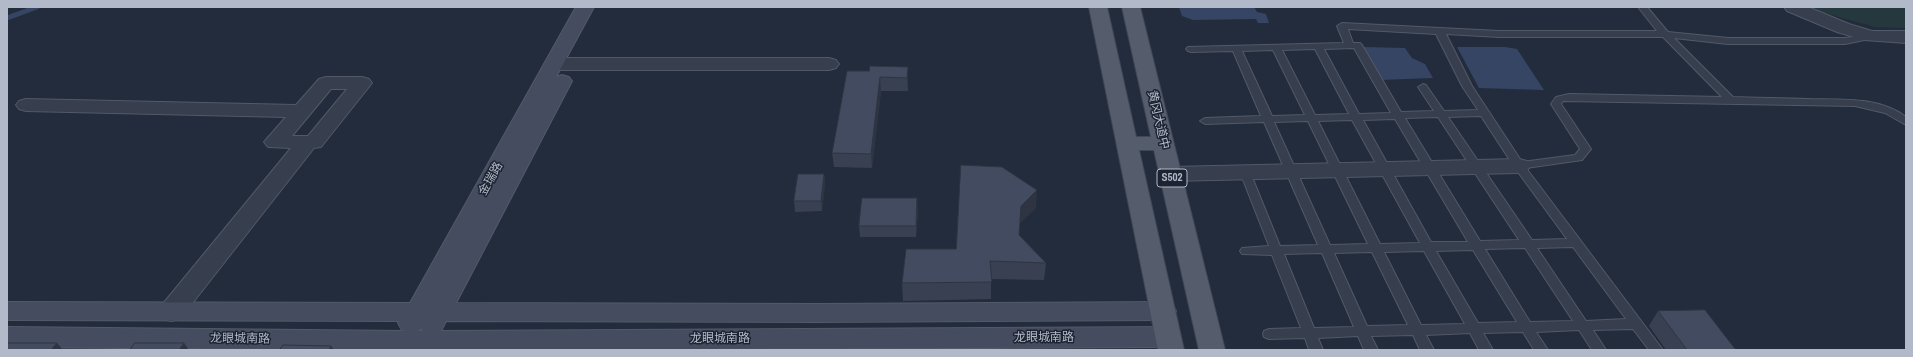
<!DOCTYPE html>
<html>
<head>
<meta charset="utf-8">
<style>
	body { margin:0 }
	#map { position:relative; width:1913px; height:357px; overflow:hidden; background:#232c3c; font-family:"Archivo Narrow",sans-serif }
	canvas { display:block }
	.frame { position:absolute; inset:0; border:8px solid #b2b9c8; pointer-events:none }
</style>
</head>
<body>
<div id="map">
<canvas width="1913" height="357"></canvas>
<div class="frame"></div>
</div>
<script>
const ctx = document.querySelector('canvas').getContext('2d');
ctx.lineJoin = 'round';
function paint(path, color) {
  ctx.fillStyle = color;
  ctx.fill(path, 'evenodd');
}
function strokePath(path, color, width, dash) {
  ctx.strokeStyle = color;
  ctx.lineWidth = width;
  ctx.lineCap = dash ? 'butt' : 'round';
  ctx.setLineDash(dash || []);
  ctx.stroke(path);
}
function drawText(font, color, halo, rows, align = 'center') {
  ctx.font = font + ' "Archivo Narrow","Noto Sans SC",sans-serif';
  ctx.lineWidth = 3;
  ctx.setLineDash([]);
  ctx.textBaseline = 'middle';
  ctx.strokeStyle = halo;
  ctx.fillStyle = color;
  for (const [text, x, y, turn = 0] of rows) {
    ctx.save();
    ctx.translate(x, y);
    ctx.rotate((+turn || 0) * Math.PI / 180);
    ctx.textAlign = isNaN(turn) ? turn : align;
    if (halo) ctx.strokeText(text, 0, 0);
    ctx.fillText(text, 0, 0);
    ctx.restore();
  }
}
const green = new Path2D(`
	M1803,7H1906V28L1875,27Z`);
const water = new Path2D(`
	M1179,7H1254L1257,12L1266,14L1269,23H1258L1256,19L1193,20L1182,16Z
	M1363,47L1405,48L1412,58L1425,64L1433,78L1380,80Z
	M1457,47H1505L1517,49L1544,90L1479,88Z`);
const stream = new Path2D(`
	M7,18L37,7`);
const service = new Path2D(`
	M1638,7H1647L1668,32L1728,38H1845L1874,34L1876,36L1874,38L1845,44H1728L1674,38L1733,97C1758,98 1782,98 1807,99C1839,100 1879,96 1906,117V125L1885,113L1855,106L1563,101L1561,104L1591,149L1582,160L1526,168L1663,350H1649L1633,329L1593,330L1606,350H1592L1579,330L1536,332L1548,350H1534L1523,332L1483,333L1493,350H1479L1470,333L1426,335L1434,350H1420L1413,335L1371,336L1378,350H1364L1358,336L1318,338L1323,350H1309L1305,338L1269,339L1264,337L1263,334L1264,331L1269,329L1301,328L1272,255L1242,254L1240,251L1242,248L1269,246L1240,172L1241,170H1249L1250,172L1280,246L1318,245L1264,122L1205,124L1200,121L1205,118L1261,116L1233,51L1191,52L1188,51L1186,49L1188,47L1344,43L1337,26L1342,23L1499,31H1657ZM1348,29L1436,34L1462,86L1478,110L1444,111L1426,85L1423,84L1418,87L1434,111L1401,112L1362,45L1360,43H1353ZM1446,34L1499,37H1663L1722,97L1569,94L1556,97L1551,104L1580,149L1575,155L1522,162L1472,86ZM1354,48L1391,113L1359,114L1324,49ZM1315,49L1349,114L1315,115L1282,50ZM1273,50L1305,115L1272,116L1242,51ZM1481,116L1515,168L1567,239L1532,240L1448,117ZM1438,117L1519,240L1480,241L1405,118ZM1395,119L1468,242H1431L1363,120ZM1352,120L1420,243L1380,244L1318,121ZM1308,121L1368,244L1330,245L1274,122ZM1573,247L1626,319L1586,321L1537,248ZM1525,248L1573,321L1530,322L1485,249ZM1473,250L1517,322L1478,323L1436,251ZM1424,251L1465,324L1421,325L1384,252ZM1372,252L1408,325L1367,326L1334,253ZM1322,253L1354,327L1314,328L1284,254Z`);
const minor = new Path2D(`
	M1784,7H1808L1849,24L1872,31H1906V43L1864,40L1837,32L1787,11Z
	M554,58H829L836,60L839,64L836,68L829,70H554L547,68L544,64L547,60Z
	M326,77H362L369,79L372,83L321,147L314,148L180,319L171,321L162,319L158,312L162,305L291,148L268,147L264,142L286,117L26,111L19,109L16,105L19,101L26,99L296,105L319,79ZM331,89H347L308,136H292Z
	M1519,159L1527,161L1530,166L1527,171L1519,173L1171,181L1163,179L1160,174L1163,169L1171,167Z`);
const secondary = new Path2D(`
	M576,7H594L556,77L562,75L569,77L572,81L456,303L819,304L1163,302L1172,304L1176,311L1172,318L1163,320L819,322L446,321L441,331L1168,327L1177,330L1181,337L1177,344L1168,347C781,349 394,351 7,347V327L406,331L402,330L398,323L399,321L7,320V302L410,303ZM421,328L423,331H416L420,330Z`);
const primary = new Path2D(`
	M1089,7H1107L1136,137H1151L1122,7H1140L1225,350H1199L1154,150H1139L1184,350H1158Z`);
const wall = new Path2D(`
	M908,67V91H881L872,168L834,167L832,153L869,71Z
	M824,174L825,184L822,211L795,212L794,201Z
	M1036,208L1020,223L1019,235L1046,263L1044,280L991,279V299L903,301L902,283L956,249Z
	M918,209L916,237H860L859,226Z
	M1658,311L1736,350H1666L1649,326Z`);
const shadedWall = new Path2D(`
	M908,67V91L907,78Z
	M880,77L881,91L872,168L871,154Z
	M824,174L825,184L822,211L821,201Z
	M1037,190L1036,208L1020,223L1018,252L1021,206Z
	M917,198L918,209L916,237V226Z
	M57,343L63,350H51Z
	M184,343L189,350H179Z
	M331,346L334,350H329Z`);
const building = new Path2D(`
	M870,66L908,67L907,78L880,77L871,154L832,153L847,71H869Z
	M961,165L1002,167L1037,190L1021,206L1019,235L1046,263L990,261L992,282L902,283L906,249H956Z
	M798,174H824L821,201H794Z
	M862,198H917L916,226H859Z
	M1705,310L1736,350H1687L1658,311Z
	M8,343H57L51,350H7V344Z
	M135,343H184L179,350H130Z
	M283,345L331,346L329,350H280Z`);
const shields = [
	[1172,178,30]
];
const shieldNames = [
	["S502",1172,178]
];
const streetNames = [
	["黄冈大道中",1158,120,77],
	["金瑞路",491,179,-61],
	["龙眼城南路",1044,338],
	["龙眼城南路",240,339,1],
	["龙眼城南路",720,339]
];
paint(green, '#25383d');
paint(water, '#364564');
strokePath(stream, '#364564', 5);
strokePath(service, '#525967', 2);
strokePath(minor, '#525967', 2);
strokePath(secondary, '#525967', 2);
strokePath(primary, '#404755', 2);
paint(service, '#373e4d');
paint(minor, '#373e4d');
paint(secondary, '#454c60');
paint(primary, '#555d6d');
paint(wall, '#394052');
paint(shadedWall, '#2e3442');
paint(building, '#424b5f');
strokePath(building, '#2e3442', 1);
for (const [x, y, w] of shields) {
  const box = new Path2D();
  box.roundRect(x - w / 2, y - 9, w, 18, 3);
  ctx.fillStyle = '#1c2331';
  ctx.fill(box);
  strokePath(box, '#b2b9c8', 1);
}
drawText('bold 11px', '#b2b9c8', null, shieldNames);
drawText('12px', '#b2b9c8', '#1c2331', streetNames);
</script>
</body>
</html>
